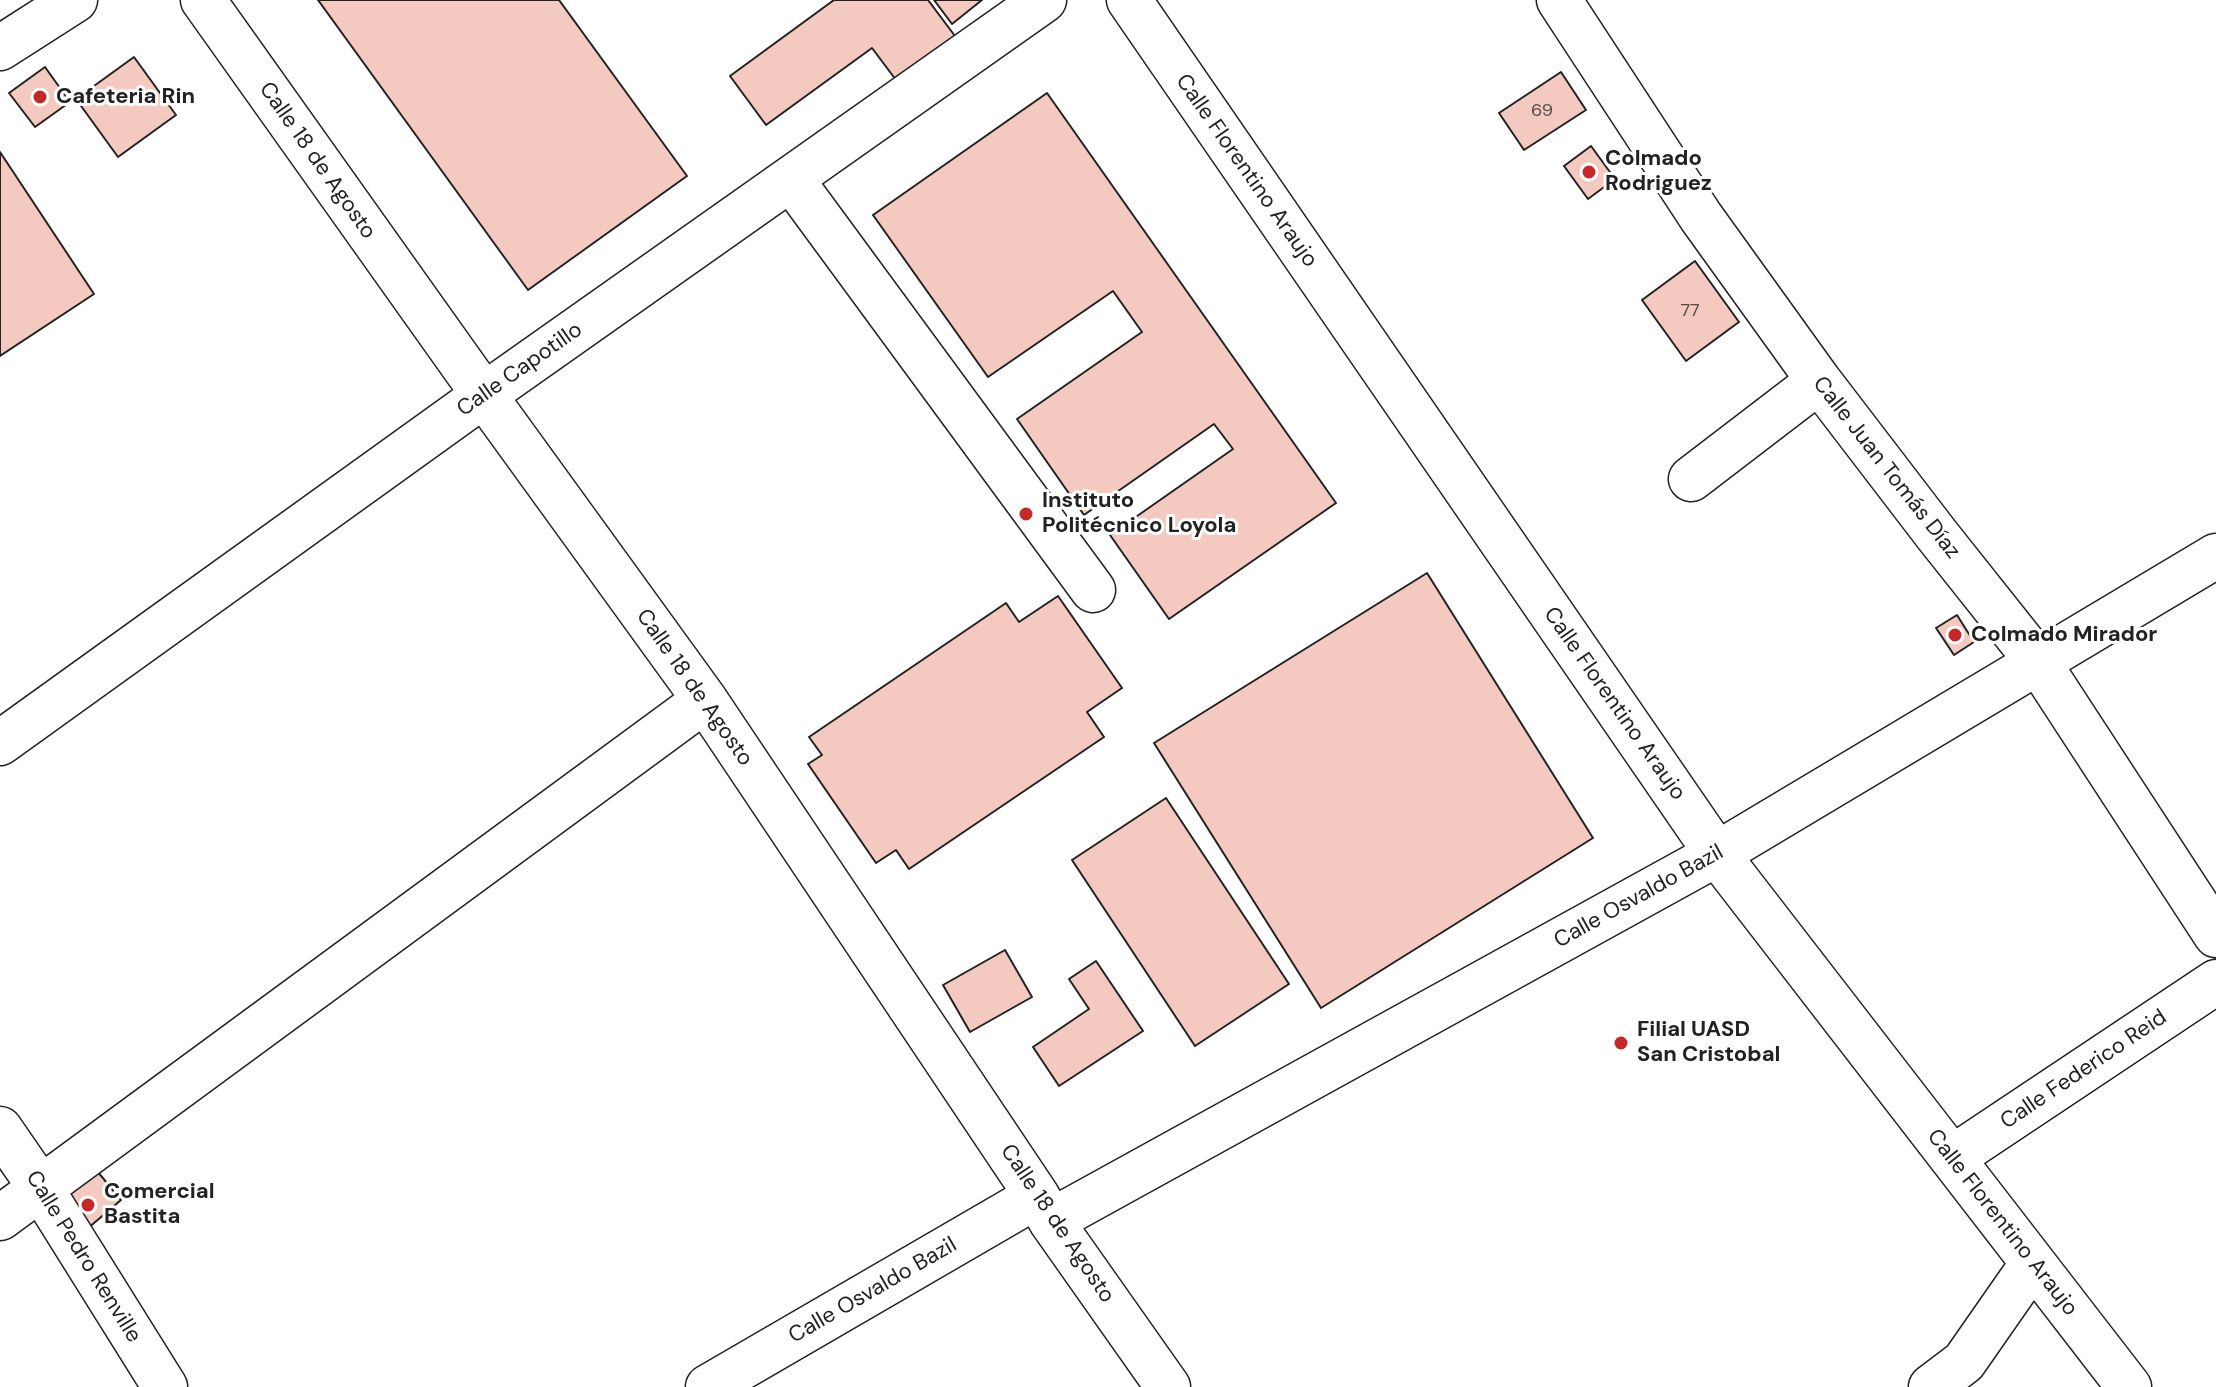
<!DOCTYPE html>
<html>
<head>
<meta charset="utf-8">
<style>
	body { margin:0 }
	canvas { display:block; background:#fff }
</style>
</head>
<body>
<canvas width="2216" height="1387"></canvas>
<script>
const ctx = document.querySelector('canvas').getContext('2d');
ctx.lineJoin = 'round';
function paint(path, color) {
  ctx.fillStyle = color;
  ctx.fill(path, 'evenodd');
}
function strokePath(path, color, width, dash) {
  ctx.strokeStyle = color;
  ctx.lineWidth = width;
  ctx.lineCap = dash ? 'butt' : 'round';
  ctx.setLineDash(dash || []);
  ctx.stroke(path);
}
function drawText(font, color, halo, rows, align = 'center') {
  ctx.font = font + ' "DM Sans",sans-serif';
  ctx.lineWidth = 6;
  ctx.setLineDash([]);
  ctx.textBaseline = 'middle';
  ctx.strokeStyle = halo;
  ctx.fillStyle = color;
  for (const [text, x, y, turn = 0] of rows) {
    ctx.save();
    ctx.translate(x, y);
    ctx.rotate((+turn || 0) * Math.PI / 180);
    ctx.textAlign = isNaN(turn) ? turn : align;
    if (halo) ctx.strokeText(text, 0, 0);
    ctx.fillText(text, 0, 0);
    ctx.restore();
  }
}
const building = new Path2D(`
	M318,0H559L687,176L528,290Z
	M834,0H928L955,36L896,80L872,48L766,125L730,76Z
	M934,0H982L952,24Z
	M134,57L176,115L118,157L76,99Z
	M45,67L70,102L35,127L9,93Z
	M1561,72L1586,110L1524,150L1499,113Z
	M1047,93L1336,503L1169,619L1110,535L1233,449L1214,424L1084,515L1017,419L1142,332L1113,291L988,377L873,215Z
	M1591,146L1615,179L1588,199L1564,166Z
	M0,152L94,294L0,356Z
	M1695,261L1739,322L1686,361L1642,300Z
	M1427,573L1593,838L1321,1008L1154,743Z
	M1058,596L1122,688L1087,712L1104,737L909,869L896,850L876,863L808,764L822,755L809,737L1006,603L1019,622Z
	M1957,615L1974,642L1954,655L1936,628Z
	M1166,798L1289,984L1195,1046L1072,860Z
	M1005,950L1032,997L970,1032L943,985Z
	M1096,961L1143,1031L1059,1086L1033,1047L1089,1009L1069,979Z
	M93,1166L121,1200L80,1235L62,1191Z`);
const minor = new Path2D(`
	M203,0L484,395L705,700L1037,1196L1051,1221L1168,1387
	M1129,0L1717,854L2129,1387
	M1559,0L1701,217L1819,381L1937,535L2038,662L2216,935
	M0,48L75,0
	M791,179L1093,590
	M1691,479L1819,381
	M0,743L484,395L1044,0
	M0,1129L40,1187L165,1387
	M1952,1158L2216,982
	M0,1218L705,700
	M1051,1221L1717,854L2216,556
	M708,1387L1037,1196
	M1931,1387L1964,1362L2033,1263`);
const markers = [
	[40,97,8,"#c62828"],
	[1589,172,8,"#c62828"],
	[1026,514,8,"#c62828"],
	[1955,635,8,"#c62828"],
	[1621,1043,8,"#c62828"],
	[88,1205,8,"#c62828"]
];
const numberNames = [
	["69",1542,111],
	["77",1690,311]
];
const poiNames = [
	["Cafeteria Rin",56,97],
	["Colmado",1605,159],
	["Rodriguez",1605,184],
	["Instituto",1042,501],
	["Politécnico Loyola",1042,526],
	["Colmado Mirador",1971,635],
	["Filial UASD",1637,1030],
	["San Cristobal",1637,1055],
	["Comercial",104,1192],
	["Bastita",104,1217]
];
const streetNames = [
	["Calle 18 de Agosto",317,161,55],
	["Calle Florentino Araujo",1246,171,55],
	["Calle Capotillo",520,370,-35],
	["Calle Juan Tomás Díaz",1886,468,52],
	["Calle 18 de Agosto",694,688,55],
	["Calle Florentino Araujo",1614,704,55],
	["Calle Osvaldo Bazil",1639,897,-29],
	["Calle Federico Reid",2084,1070,-34],
	["Calle Florentino Araujo",2002,1223,52],
	["Calle 18 de Agosto",1057,1224,56],
	["Calle Pedro Renville",83,1257,58],
	["Calle Osvaldo Bazil",873,1291,-30]
];
paint(building, '#f3c9c0');
strokePath(building, '#222', 2);
strokePath(minor, '#222', 47);
strokePath(minor, '#fff', 44);
for (const [x, y, r, color] of markers) {
  const dot = new Path2D();
  dot.arc(x, y, r, 0, 2 * Math.PI);
  ctx.fillStyle = color;
  ctx.fill(dot);
  strokePath(dot, '#fff', 3);
}
drawText('18px', '#564c4a', null, numberNames);
drawText('bold 22px', '#222', '#fff', poiNames, 'left');
drawText('22px', '#222', '#fff', streetNames);
</script>
</body>
</html>
